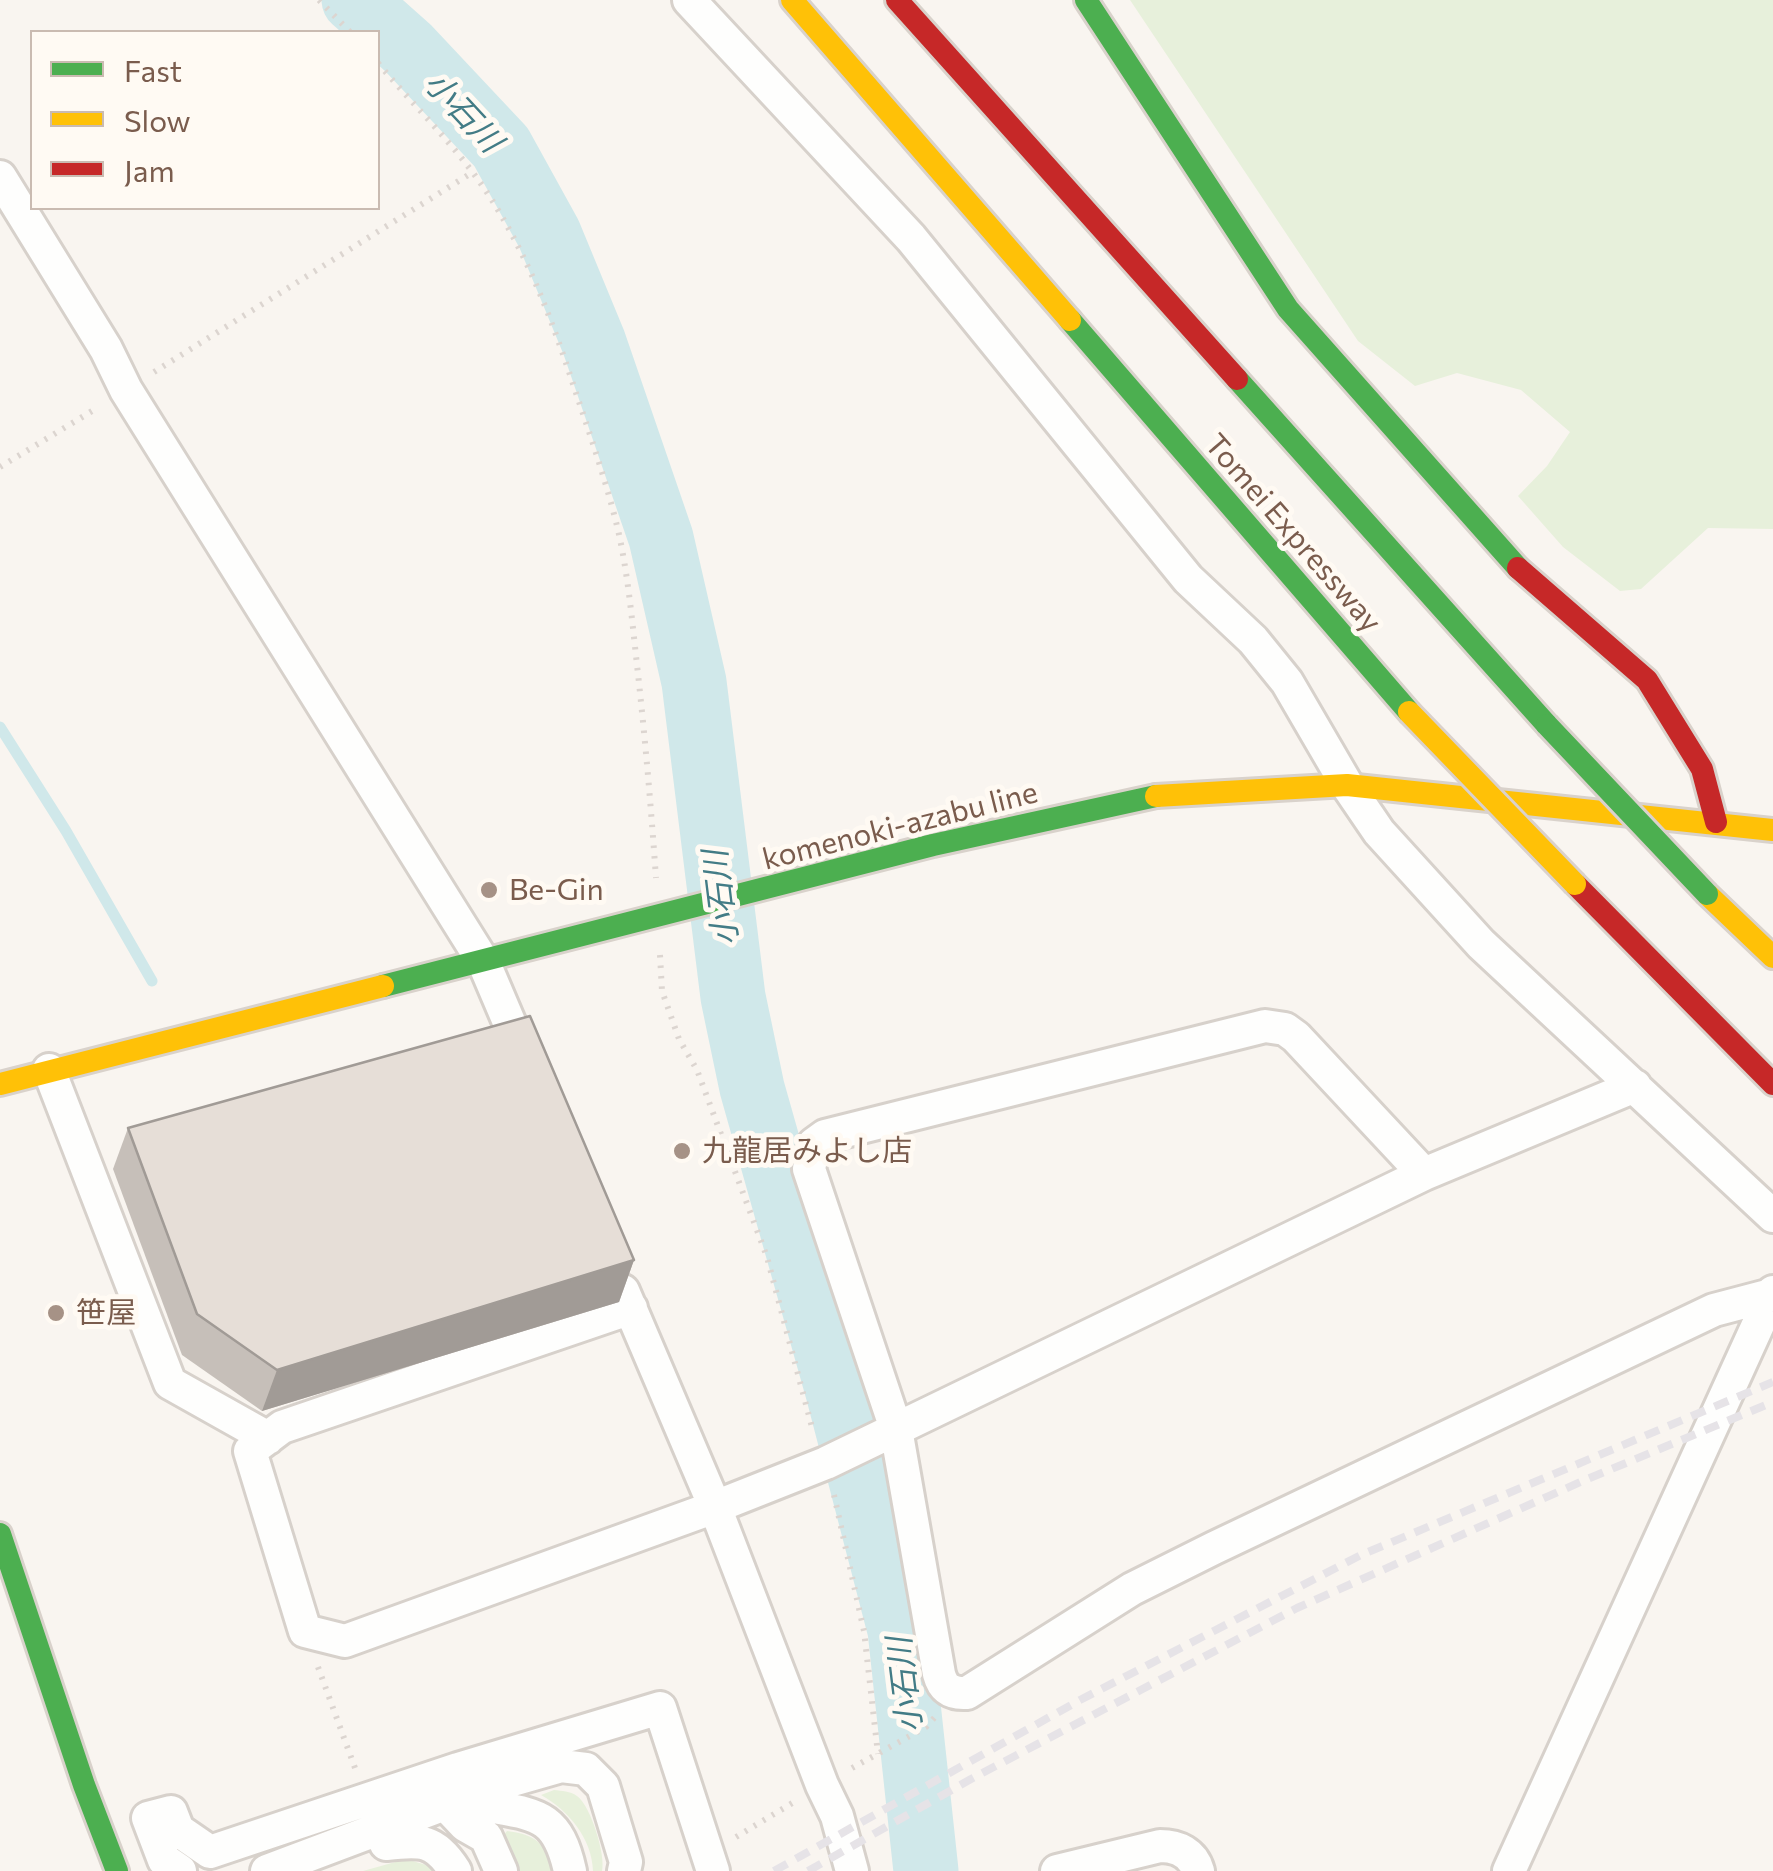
<!DOCTYPE html>
<html>
<head>
<meta charset="utf-8">
<style>
	body { margin:0 }
	#map { position:relative; width:1773px; height:1871px; overflow:hidden; background:#f9f5f0; font-family:Commissioner,sans-serif }
	canvas { display:block }
	.legend { position:absolute; left:30px; top:30px; width:350px; height:180px; box-sizing:border-box; background:#fffaf3; border:2px solid #cabbb1; margin:0; padding:12px 18px; list-style:none; font-size:30px; color:#7a5c4d }
	.legend li { display:flex; align-items:center; gap:20px; height:50px }
	.legend b { width:50px; border:2px solid #cabbb1 }
</style>
</head>
<body>
<div id="map">
<canvas width="1773" height="1871"></canvas>
<ul class="legend">
<li><b style="height:12px;background:#4caf50"></b>Fast</li>
<li><b style="height:12px;background:#ffc107"></b>Slow</li>
<li><b style="height:12px;background:#c62828"></b>Jam</li>
</ul>
</div>
<script>
const ctx = document.querySelector('canvas').getContext('2d');
ctx.lineJoin = 'round';
function paint(path, color) {
  ctx.fillStyle = color;
  ctx.fill(path, 'evenodd');
}
function strokePath(path, color, width, dash) {
  ctx.strokeStyle = color;
  ctx.lineWidth = width;
  ctx.lineCap = dash ? 'butt' : 'round';
  ctx.setLineDash(dash || []);
  ctx.stroke(path);
}
function drawText(font, color, halo, rows, align = 'center') {
  ctx.font = font + ' Commissioner,"Noto Sans JP",sans-serif';
  ctx.lineWidth = 10;
  ctx.setLineDash([]);
  ctx.textBaseline = 'middle';
  ctx.strokeStyle = halo;
  ctx.fillStyle = color;
  for (const [text, x, y, turn = 0] of rows) {
    ctx.save();
    ctx.translate(x, y);
    ctx.rotate((+turn || 0) * Math.PI / 180);
    ctx.textAlign = isNaN(turn) ? turn : align;
    if (halo) ctx.strokeText(text, 0, 0);
    ctx.fillText(text, 0, 0);
    ctx.restore();
  }
}
const green = new Path2D(`
	M1130,0H1773V529L1708,528L1641,589L1620,591L1563,547L1518,496L1547,466L1570,432L1521,390L1457,373L1415,386L1358,341Z
	M554,1790C562,1791 570,1791 577,1796C591,1806 606,1856 602,1871H593C592,1838 568,1810 541,1795Z
	M507,1831C534,1834 549,1845 554,1871H513L503,1836Z
	M406,1859L433,1867L435,1871H363Z`);
const stream = new Path2D(`
	M0,727L66,831L152,981`);
const river = new Path2D(`
	M354,0L408,48L501,147L549,234L594,343L661,538L694,682L733,997L752,1088L838,1392L900,1630L926,1871`);
const path = new Path2D(`
	M319,0L350,32
	M378,63C419,112 465,154 498,210C531,265 553,323 573,384C589,432 606,480 618,530C628,574 632,620 637,665C645,736 651,807 656,878
	M154,372L473,172
	M0,467L97,408
	M660,955L662,991L679,1039L697,1070L767,1257L813,1431
	M834,1495L864,1631L878,1754
	M318,1667L355,1768
	M852,1768L926,1727L935,1717
	M736,1837L794,1802`);
const street = new Path2D(`
	M689,0L911,238L1188,579L1253,640L1287,682L1347,785L1379,832L1481,944L1773,1216
	M0,177L106,349L126,390L484,963L526,1062
	M49,1070L170,1383L268,1438
	M1424,1174L1296,1037L1285,1029L1265,1026L825,1136L814,1144L809,1169L896,1429L939,1674C943,1689 952,1694 967,1693L1132,1589L1214,1548L1714,1310L1771,1295
	M623,1291L715,1507L822,1785L837,1816L852,1871
	M631,1308L282,1427L250,1451L305,1631L345,1641L715,1507L826,1463L1424,1174L1635,1086
	M446,1805L465,1825L486,1837L501,1871
	M482,1805C535,1815 557,1812 570,1871
	M386,1844C421,1840 435,1839 455,1871
	M180,1871L164,1860L148,1818L171,1812L178,1830L210,1852L458,1769L660,1708L713,1871
	M267,1871L498,1784L561,1766L586,1769L603,1786L626,1862L624,1871
	M1057,1871L1160,1846C1178,1846 1193,1853 1198,1871
	M1509,1871L1773,1292`);
const fast = new Path2D(`
	M1086,0L1288,309L1518,568
	M1070,320L1409,712
	M1237,379L1547,725
	M383,986L933,845L1156,796
	M0,1534L84,1785L117,1871`);
const slow = new Path2D(`
	M792,0L1070,320
	M1156,796L1347,785L1773,830
	M1707,894L1773,957
	M0,1084L383,986`);
const jam = new Path2D(`
	M897,0L1237,379
	M1518,568L1647,680L1702,769L1716,822
	M1575,884L1773,1084`);
const rail = new Path2D(`
	M774,1871L1080,1700L1361,1555L1773,1382
	M808,1871L971,1779L1297,1608L1585,1480L1773,1402`);
const fastBridge = new Path2D(`
	M1547,725L1707,894`);
const slowBridge = new Path2D(`
	M1409,712L1575,884`);
const wall = new Path2D(`
	M128,1128L634,1260L619,1302L262,1411L182,1355L113,1169Z`);
const shadedWall = new Path2D(`
	M634,1260L619,1302L262,1411L277,1370Z`);
const building = new Path2D(`
	M530,1016L634,1260L277,1370L197,1314L128,1128Z`);
const markers = [
	[489,890,10,"#a69286"],
	[682,1151,10,"#a69286"],
	[56,1313,10,"#a69286"]
];
const streetNames = [
	["Tomei Expressway",1293,533,49],
	["komenoki-azabu line",900,826,-14]
];
const poiNames = [
	["Be-Gin",509,890],
	["九龍居みよし店",702,1151],
	["笹屋",76,1313]
];
const waterNames = [
	["小石川",463,112,47],
	["小石川",721,898,-97],
	["小石川",905,1685,-97]
];
paint(green, '#e7f0db');
strokePath(stream, '#d0e8ea', 11);
strokePath(river, '#d0e8ea', 65);
strokePath(street, '#d7d1cb', 38);
strokePath(fast, '#d9d2cb', 28);
strokePath(slow, '#d9d2cb', 28);
strokePath(jam, '#d9d2cb', 28);
strokePath(path, '#dcd5d0', 6, [2.5, 8]);
strokePath(street, '#fefefd', 32);
strokePath(fast, '#4caf50', 22);
strokePath(slow, '#ffc107', 22);
strokePath(jam, '#c62828', 22);
strokePath(rail, '#e6e3e7', 8, [15, 10]);
strokePath(fastBridge, '#dad1cc', 28, []);
strokePath(slowBridge, '#dad1cc', 28, []);
strokePath(fastBridge, '#4caf50', 22);
strokePath(slowBridge, '#ffc107', 22);
paint(wall, '#c6bfb9');
paint(shadedWall, '#a19b96');
paint(building, '#e6ded7');
strokePath(building, '#a19b96', 2.5);
for (const [x, y, r, color] of markers) {
  const dot = new Path2D();
  dot.arc(x, y, r, 0, 2 * Math.PI);
  ctx.fillStyle = color;
  ctx.fill(dot);
  strokePath(dot, '#fffaf3', 4);
}
drawText('30px', '#7a5c4d', '#fffaf3', streetNames);
drawText('30px', '#7a5c4d', '#fffaf3', poiNames, 'left');
drawText('italic 32px', '#437c86', '#fffaf3', waterNames);
</script>
</body>
</html>
